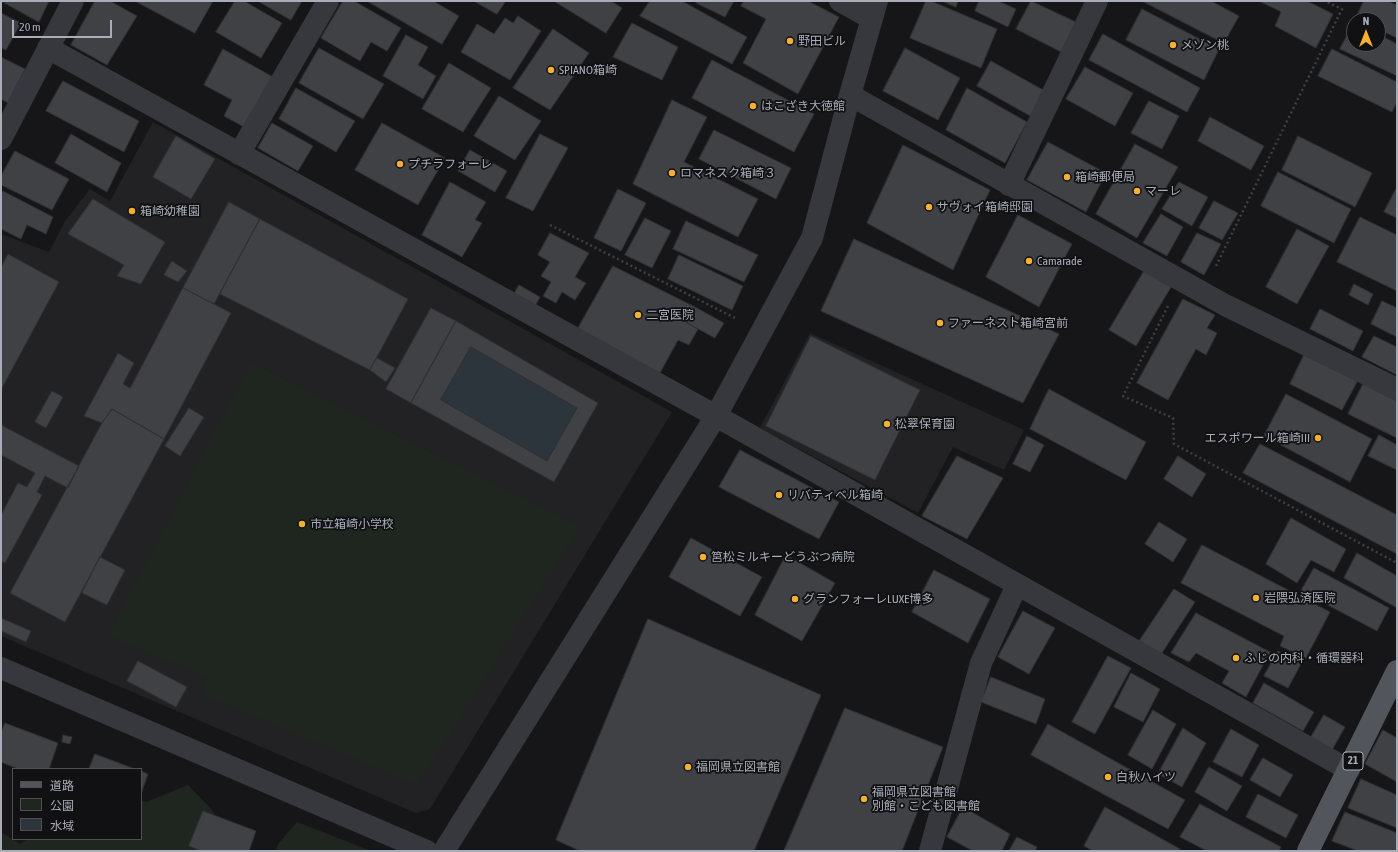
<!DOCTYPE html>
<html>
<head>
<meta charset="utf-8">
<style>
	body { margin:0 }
	#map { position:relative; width:1398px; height:852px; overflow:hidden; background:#161618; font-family:"Asap Condensed","Noto Sans JP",sans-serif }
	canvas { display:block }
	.frame { position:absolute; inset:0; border:2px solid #a8adb8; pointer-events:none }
	.legend { position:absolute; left:12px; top:768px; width:130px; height:72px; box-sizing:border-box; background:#111113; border:1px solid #4d4f55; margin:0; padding:5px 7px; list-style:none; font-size:12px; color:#a8adb8 }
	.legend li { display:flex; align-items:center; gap:8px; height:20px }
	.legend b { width:20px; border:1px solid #4d4f55 }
	.north { position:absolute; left:1346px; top:12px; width:40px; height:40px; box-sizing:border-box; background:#111113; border:1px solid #4d4f55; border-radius:50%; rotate:0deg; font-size:11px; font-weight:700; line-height:16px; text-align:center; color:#a8adb8 }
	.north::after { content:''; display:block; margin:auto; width:14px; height:18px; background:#f2b134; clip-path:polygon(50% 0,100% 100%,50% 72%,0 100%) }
	.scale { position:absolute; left:12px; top:20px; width:100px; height:18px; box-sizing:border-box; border:2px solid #a8adb8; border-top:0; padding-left:5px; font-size:12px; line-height:14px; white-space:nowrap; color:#a8adb8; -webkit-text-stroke:3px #111113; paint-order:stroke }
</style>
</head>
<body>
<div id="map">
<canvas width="1398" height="852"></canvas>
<div class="frame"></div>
<ul class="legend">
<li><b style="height:5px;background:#53555c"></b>道路</li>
<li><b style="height:11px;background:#1e261f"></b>公園</li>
<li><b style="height:11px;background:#2c353c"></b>水域</li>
</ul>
<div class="north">N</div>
<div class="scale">20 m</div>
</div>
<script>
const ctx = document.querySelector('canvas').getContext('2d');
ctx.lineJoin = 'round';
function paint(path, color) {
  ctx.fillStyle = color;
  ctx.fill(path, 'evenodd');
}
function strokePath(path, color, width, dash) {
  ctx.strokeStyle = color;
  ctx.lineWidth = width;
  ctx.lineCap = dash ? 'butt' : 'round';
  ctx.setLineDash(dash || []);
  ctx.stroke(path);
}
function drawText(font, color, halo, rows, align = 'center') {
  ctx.font = font + ' "Asap Condensed","Noto Sans JP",sans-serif';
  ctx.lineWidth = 3.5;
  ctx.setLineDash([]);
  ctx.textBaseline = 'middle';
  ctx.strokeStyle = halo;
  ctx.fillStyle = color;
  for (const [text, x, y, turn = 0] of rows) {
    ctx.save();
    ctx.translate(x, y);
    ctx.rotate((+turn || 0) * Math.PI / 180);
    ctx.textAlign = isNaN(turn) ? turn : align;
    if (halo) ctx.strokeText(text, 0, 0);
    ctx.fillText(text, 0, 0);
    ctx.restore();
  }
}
const built = new Path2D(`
	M153,122L672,412L430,809L416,813L1,636V234L49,252L65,221L90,189L110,201Z
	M810,333L1024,430L1004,470L953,447L918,513L760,428Z`);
const green = new Path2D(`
	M251,363L580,526L418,785L203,695L207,677L108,636Z
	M188,785L211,809L240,851H1V832L20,844L28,839H141V800L146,802Z
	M297,822L371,851H276L278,844Z`);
const water = new Path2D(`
	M471,347L577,408L547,461L441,400Z`);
const building = new Path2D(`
	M1,1H49L39,22Z
	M95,1H110L137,16L107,65L71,45Z
	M135,1H213L195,33Z
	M235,1H244L282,23L261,58L216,32Z
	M258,1H302L291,20Z
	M343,1H354L401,28L387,51L371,42L360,61L321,38Z
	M367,1H433L459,16L442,44Z
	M474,1H506L497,14Z
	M554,1H611L622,8L606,33Z
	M650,1H682L747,37L732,64L640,16Z
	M697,1H734L725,17L696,3Z
	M744,1H808L839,17L798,94L743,63L766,19L741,6Z
	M926,1H931L997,29L981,68L910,38Z
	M942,1H958L956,7Z
	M979,1H998L1016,9L1008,27L975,11Z
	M1031,1L1076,22L1061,52L1016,29Z
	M1142,1H1211L1239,16L1224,43Z
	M1259,1H1307L1333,14L1316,48L1275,26L1281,12Z
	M1364,1H1388L1397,5V38L1378,29V20H1359L1356,18Z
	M1142,9L1219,49L1204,80L1126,40Z
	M1,13L21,23L6,50L1,48Z
	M518,16L541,31L510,80L461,52L477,24L494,34L505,18L513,23Z
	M1354,22V44H1378V34L1397,44V76L1340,49Z
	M632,23L678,47L662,80L613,57Z
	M553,29L589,53L550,110L513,88Z
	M1103,34L1200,88L1187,112L1089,60Z
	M406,35L428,47L418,65L436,76L423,99L383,76Z
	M319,48L384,84L363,119L299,83Z
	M905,48L960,78L938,120L883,91Z
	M223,49L273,77L244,127L224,116L232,100L204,85Z
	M1332,49L1397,82V102L1392,112L1318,76Z
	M1,57L25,69L8,103L1,99Z
	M712,60L814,114L794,152L692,98Z
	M991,61L1045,91L1032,117L977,86Z
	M449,63L491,88L463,132L422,109Z
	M1085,67L1133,93L1115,126L1066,99Z
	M63,81L139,121L124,152L46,111Z
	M296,88L355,121L336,152L279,119Z
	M967,88L1027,122L1005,163L946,130Z
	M499,96L541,121L515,160L474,136Z
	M672,100L707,117L684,162L758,199L738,237L633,184Z
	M1149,101L1179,116L1162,149L1131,133Z
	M1210,117L1264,146L1251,170L1198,141Z
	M272,123L313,146L298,171L258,148Z
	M382,123L445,158L418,205L355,170Z
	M714,130L791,168L776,199L699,159Z
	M71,134L121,163L107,192L55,163Z
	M540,134L568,148L533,211L506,198Z
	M176,136L215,159L191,199L153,177Z
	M1298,136L1372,173L1355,207L1282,170Z
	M1048,142L1106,173L1086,212L1027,180Z
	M1135,144L1178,167L1137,238L1096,214Z
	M903,145L990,190L953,270L867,223Z
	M470,150L507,171L495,192L458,171Z
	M15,151L69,179L52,210L1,185V176Z
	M1278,172L1351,209L1334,243L1261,206Z
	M450,182L486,202L475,220L482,223L462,257L422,235Z
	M1179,182L1208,197L1192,226L1162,209Z
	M1397,187V218L1384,212Z
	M618,189L646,203L621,251L594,238Z
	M3,191L53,217L46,234L27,225L21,239L1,229V194Z
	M93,199L165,242L141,284L117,276L124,265L68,234Z
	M1214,201L1238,213L1222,240L1199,228Z
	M229,202L260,219L214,304L183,288Z
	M1161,214L1183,227L1167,256L1143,243Z
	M1018,215L1072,244L1039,307L986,277Z
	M1360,217L1397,235V291L1337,262Z
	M645,218L671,231L652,268L625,255Z
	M260,219L408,299L370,370L220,294Z
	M686,221L758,255L744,282L673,249Z
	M1297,229L1329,246L1297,304L1266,287Z
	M550,233L589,253L575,277L586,283L575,300L562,292L556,303L543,296L551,282L541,276L550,262L538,255Z
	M1197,233L1221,244L1204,275L1181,262Z
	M854,239L1059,334L1023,403L821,311Z
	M8,254L59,282L1,390V268Z
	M679,255L743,286L732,310L668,279Z
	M172,261L187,271L178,282L164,275Z
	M613,266L695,307L687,323L698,329L689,345L678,340L660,373L577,330Z
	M1144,271L1171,287L1136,346L1109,330Z
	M1354,284L1373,294L1368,305L1349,295Z
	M519,285L540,297L534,308L513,296Z
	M183,288L231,313L164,439L112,409L102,423L84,416L118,353L134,363L123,384L130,388Z
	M1183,299L1215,315L1207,328L1217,333L1206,355L1196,349L1168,400L1137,383Z
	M1382,301L1397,308V337L1371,324Z
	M695,307L724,323L715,338L687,323Z
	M431,308L456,321L411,403L386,389Z
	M1320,309L1363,331L1353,351L1310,329Z
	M456,321L598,403L554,482L411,403ZM471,347L577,408L547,461L441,400Z
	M811,336L920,390L875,480L766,426Z
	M1374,336L1397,347V375L1362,357Z
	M1304,355L1358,380L1342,410L1290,384Z
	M377,358L395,368L386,382L370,370Z
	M1363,384L1397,401V438L1348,414Z
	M1049,389L1146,442L1126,480L1030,429Z
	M52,391L63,397L46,428L35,422Z
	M1286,394L1372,439L1350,482L1264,436Z
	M189,408L204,417L180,456L165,446Z
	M112,409L164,439L65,622L10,593L102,423Z
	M1,425L79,466L68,488L45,476L37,492L42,495L5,563L1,561V515L18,483L27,487L35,473L1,455Z
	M1379,435L1397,445V470L1368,456Z
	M1027,436L1044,445L1030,472L1013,464Z
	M1260,444L1397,515V554L1243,473Z
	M740,450L839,502L819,539L719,487Z
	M957,456L1003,478L967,539L922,516Z
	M1178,456L1206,474L1192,497L1164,479Z
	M1291,518L1346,549L1334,572L1311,560L1297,583L1266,564Z
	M1159,522L1187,539L1173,562L1145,544Z
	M691,538L762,577L740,616L669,577Z
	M1202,545L1330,612L1306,658L1280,646L1284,636L1181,583Z
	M1357,553L1397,576V608L1344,578Z
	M786,555L835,583L802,641L755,615Z
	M100,557L125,570L107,605L82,593Z
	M1314,568L1389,608L1377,631L1301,591Z
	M934,570L990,599L968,643L912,612Z
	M1174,589L1195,602L1160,656L1138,643Z
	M1023,611L1055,628L1029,674L998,657Z
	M1196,613L1270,652L1246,697L1222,683L1229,671L1196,653L1189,662L1171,653Z
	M1,618L31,631L26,642L1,631Z
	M648,619L821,695L754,851H580L556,840Z
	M1278,651L1301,664L1288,688L1264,676Z
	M1108,656L1131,668L1095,734L1072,722Z
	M138,661L187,687L176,707L127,681Z
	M1131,673L1160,689L1143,722L1114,707Z
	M991,677L1045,699L1036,724L981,702Z
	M1264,683L1314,712L1303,731L1253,703Z
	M845,708L943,747L902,851H784Z
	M1153,710L1176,724L1152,769L1128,755Z
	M1324,715L1345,727L1332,750L1311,737Z
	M5,723L58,743L49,769H18L1,762V733Z
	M1048,724L1185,800L1168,829L1031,755Z
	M1183,728L1206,743L1182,787L1158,774Z
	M1231,729L1259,745L1242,777L1213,762Z
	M1383,730L1397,738V782L1365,764Z
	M63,735L72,737L70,744L62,742Z
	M95,754L135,769H89Z
	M1263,758L1293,775L1280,797L1250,780Z
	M1209,767L1242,786L1227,811L1195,792Z
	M141,771L148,774L141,794Z
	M1361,779L1397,795V828L1348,808Z
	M1258,794L1298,815L1286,838L1246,817Z
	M1200,804L1281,847L1279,851H1207L1180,837Z
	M963,807L1010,834L1002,851H973L947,837Z
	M1105,807L1180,849L1179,851H1093L1084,846Z
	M203,811L256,831L249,851H201L189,846Z
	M1345,812L1397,833V851H1358L1332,841Z
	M1017,837L1037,847L1035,851H1009Z`);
const path = new Path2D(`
	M550,225L737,319
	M1216,266L1342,9L1325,1
	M1168,306L1123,396L1173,418L1174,444L1397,563`);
const minor = new Path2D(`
	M840,1L872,19
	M48,48L716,416L1349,770
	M850,95L1225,305L1397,389
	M1,139L73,1
	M239,154L328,1
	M1009,185L1097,1
	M1,668L427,851
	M444,851L716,416L812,238L850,95L877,1
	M930,851L981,663L1017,585`);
const major = new Path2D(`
	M1308,851L1397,671`);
const markers = [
	[790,41,4,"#f2b134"],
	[1173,45,4,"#f2b134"],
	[551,70,4,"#f2b134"],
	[753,106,4,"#f2b134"],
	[400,164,4,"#f2b134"],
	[672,173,4,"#f2b134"],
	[1067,177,4,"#f2b134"],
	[1137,191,4,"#f2b134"],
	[929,207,4,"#f2b134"],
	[132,211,4,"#f2b134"],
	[1029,261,4,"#f2b134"],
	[638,315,4,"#f2b134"],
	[940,323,4,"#f2b134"],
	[887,424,4,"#f2b134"],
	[1318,438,4,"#f2b134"],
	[779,495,4,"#f2b134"],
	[302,524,4,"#f2b134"],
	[703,557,4,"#f2b134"],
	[1256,598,4,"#f2b134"],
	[795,599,4,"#f2b134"],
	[1236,658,4,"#f2b134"],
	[688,767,4,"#f2b134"],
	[1108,777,4,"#f2b134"],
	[864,799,4,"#f2b134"]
];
const shields = [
	[1353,761,20]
];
const shieldNames = [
	["21",1353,761]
];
const poiNames = [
	["野田ビル",798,41],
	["メゾン桃",1181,45],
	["SPIANO箱崎",559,70],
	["はこざき大徳館",761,106],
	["プチラフォーレ",408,164],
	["ロマネスク箱崎３",680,173],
	["箱崎郵便局",1075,177],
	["マーレ",1145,191],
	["サヴォイ箱崎邸園",937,207],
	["箱崎幼稚園",140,211],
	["Camarade",1037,261],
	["二宮医院",646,315],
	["ファーネスト箱崎宮前",948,323],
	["松翠保育園",895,424],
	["エスポワール箱崎III",1310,438,"right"],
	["リバティベル箱崎",787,495],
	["市立箱崎小学校",310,524],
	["筥松ミルキーどうぶつ病院",711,557],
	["岩隈弘済医院",1264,598],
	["グランフォーレLUXE博多",803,599],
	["ふじの内科・循環器科",1244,658],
	["福岡県立図書館",696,767],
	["白秋ハイツ",1116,777],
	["福岡県立図書館",872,792],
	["別館・こども図書館",872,806]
];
paint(built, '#222225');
paint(green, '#1e261f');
paint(water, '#2c353c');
paint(building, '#404145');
strokePath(building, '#303034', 1);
strokePath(path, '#3d3f44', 2.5, [2, 3]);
strokePath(minor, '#37383d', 22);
strokePath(major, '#53555c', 22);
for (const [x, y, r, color] of markers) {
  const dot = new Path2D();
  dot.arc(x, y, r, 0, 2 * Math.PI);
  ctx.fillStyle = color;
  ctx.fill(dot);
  strokePath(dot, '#111113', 1.5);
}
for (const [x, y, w] of shields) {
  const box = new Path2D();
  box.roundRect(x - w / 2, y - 9, w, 18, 3);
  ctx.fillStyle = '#111113';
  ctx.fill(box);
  strokePath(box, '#a8adb8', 1);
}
drawText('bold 11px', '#a8adb8', null, shieldNames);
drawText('12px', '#a8adb8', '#111113', poiNames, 'left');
</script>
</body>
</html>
